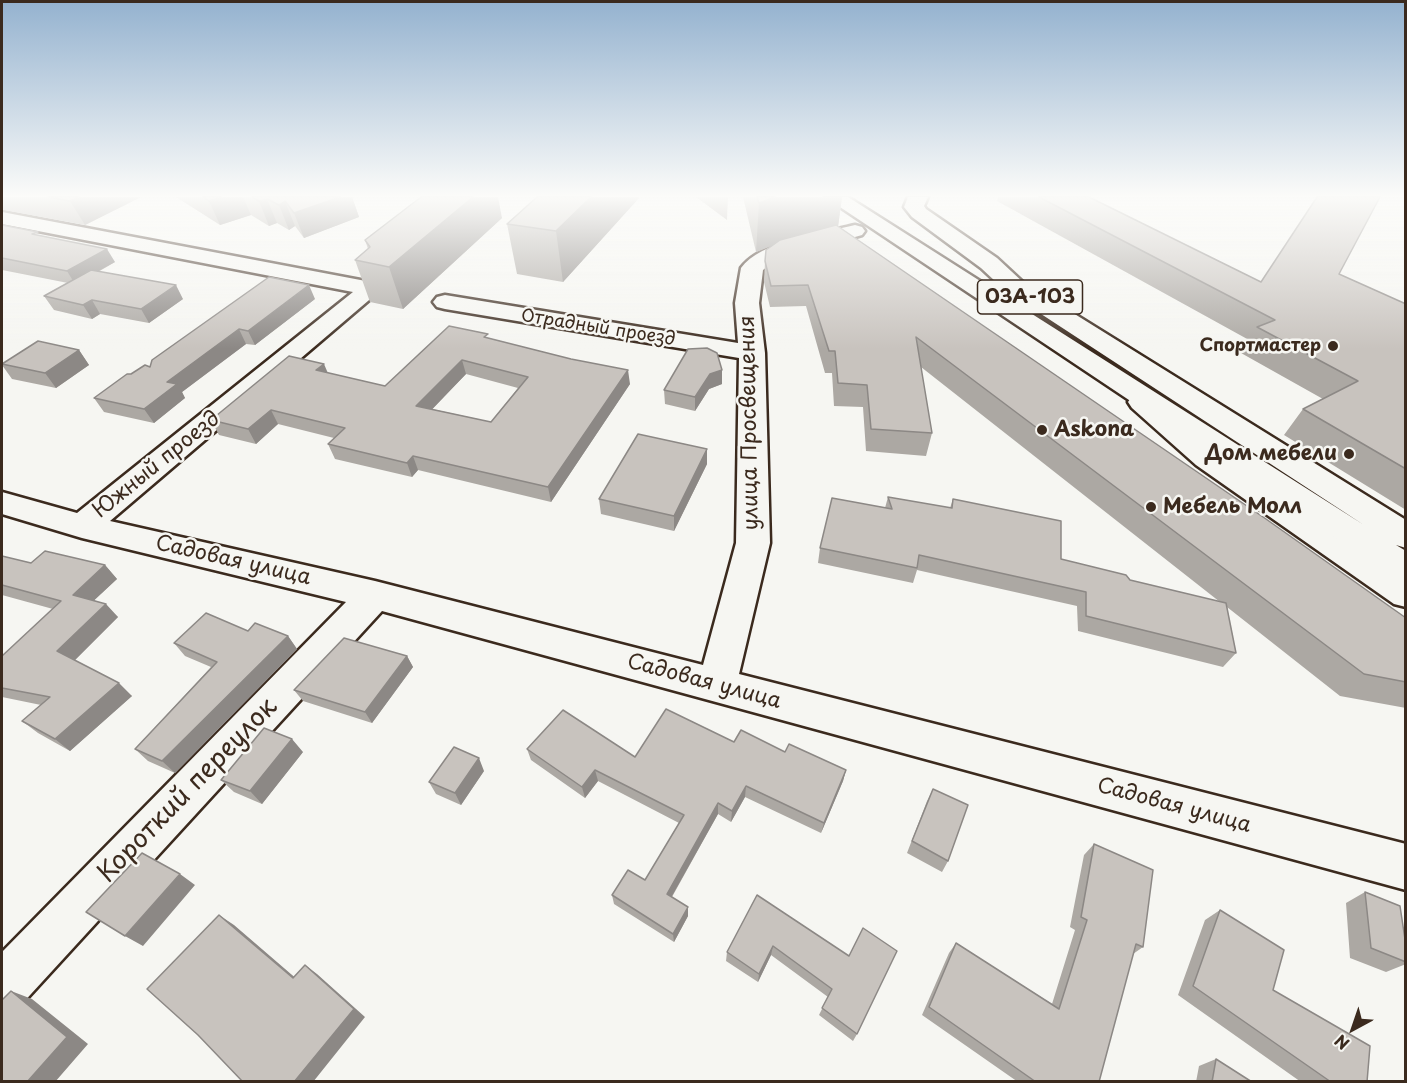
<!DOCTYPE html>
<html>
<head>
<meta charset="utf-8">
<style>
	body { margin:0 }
	#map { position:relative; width:1407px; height:1083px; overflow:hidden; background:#f6f6f2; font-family:"Playpen Sans",sans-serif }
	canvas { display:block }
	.frame { position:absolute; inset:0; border:3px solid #3b2a1e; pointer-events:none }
	.north { position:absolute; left:1323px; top:999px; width:60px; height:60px; -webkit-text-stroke:4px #f6f6f2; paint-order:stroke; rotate:220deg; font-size:16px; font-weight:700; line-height:24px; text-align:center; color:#3b2a1e }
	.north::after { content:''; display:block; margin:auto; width:21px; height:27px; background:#3b2a1e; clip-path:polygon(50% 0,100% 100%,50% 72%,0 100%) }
</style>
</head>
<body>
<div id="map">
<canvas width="1407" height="1083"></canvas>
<div class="frame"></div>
<div class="north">N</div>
</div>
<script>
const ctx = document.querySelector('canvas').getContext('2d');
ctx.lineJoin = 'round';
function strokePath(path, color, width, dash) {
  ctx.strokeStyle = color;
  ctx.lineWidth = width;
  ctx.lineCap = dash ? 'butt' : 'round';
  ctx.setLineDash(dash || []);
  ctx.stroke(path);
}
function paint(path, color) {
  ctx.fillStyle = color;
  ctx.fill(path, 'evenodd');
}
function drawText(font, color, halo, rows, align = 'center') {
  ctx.font = font + ' "Playpen Sans",sans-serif';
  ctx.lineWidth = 5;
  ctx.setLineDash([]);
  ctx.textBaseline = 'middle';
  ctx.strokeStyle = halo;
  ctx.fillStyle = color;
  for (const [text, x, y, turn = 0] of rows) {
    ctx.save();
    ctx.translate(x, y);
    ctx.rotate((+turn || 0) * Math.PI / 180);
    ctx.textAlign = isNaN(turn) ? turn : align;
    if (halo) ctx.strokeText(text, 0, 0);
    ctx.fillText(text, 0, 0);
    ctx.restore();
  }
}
const minor = new Path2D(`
	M2,212L371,282L379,284L382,289L110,521L375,581L703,665L736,543L739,358L445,309L437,307L433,302L437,297L445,295L738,343L735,303L741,268C760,241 823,233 855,225L862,227L865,231L862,235L777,259L763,270L759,303L765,353L770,543L739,674L1406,844V890L382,611L20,1006L2,1013V952L346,602L82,538L2,514V492L77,513L353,292L2,224Z
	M1142,394L1152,396L1216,451L1406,576V607L1394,604L1196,465L1132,408L1128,402L1132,396Z`);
const secondary = new Path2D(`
	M908,197H928L924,206L926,209L997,258L1025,284L1028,289L1025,294H1009L981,268L912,217L904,207Z`);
const primary = new Path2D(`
	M825,197H848L1364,525L1012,295L1009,290L1012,285H1028L1406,520V548L1396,545L1406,551V581L1394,577Z`);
const wall = new Path2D(`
	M2,197H141L85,225L4,210L2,208Z
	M176,197H352L359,217L304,238L295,226L289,230L277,223L269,226L251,215L220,225Z
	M696,197H728L727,220Z
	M743,197H842L838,226L1406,618V708L1340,696L1227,607L1236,653L1223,667L1078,631L1077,606L917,570L913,583L818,563L820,548L885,508L888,497L950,508L953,499L1061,559L1130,580L1220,602L921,367L932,433L926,456L866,451L863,407L834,406L832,373H825L806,306L770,307L764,282L765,261L773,245L756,252Z
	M998,197H1089L1261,282L1339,274L1406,304V510L1284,435L1303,409L1323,399L1241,353L1249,340L997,201Z
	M639,198L563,282L517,274L507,224Z
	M502,218L403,309L370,302L355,260L368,249L365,240Z
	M2,225L40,236L115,262L98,272L183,299L149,323L100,314L92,319L54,310L44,296L68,283L2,270Z
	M315,299L255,345L246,344L182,392L185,398L154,423L104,412L94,398L131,374L150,367L152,360Z
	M489,338L630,384L551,502L418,470L412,477L335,459L328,444L334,438L278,424L256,444L219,435L211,420L327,373L385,386ZM466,374L518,388L491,422L432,409Z
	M79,350L89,365L56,388L12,379L2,365V364Z
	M722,370V384L709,389L695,411L665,404L664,390Z
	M707,449V464L674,531L601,514L599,499Z
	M2,556L31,563L105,565L117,579L94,600L118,617L75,660L132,696L70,751L38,733L22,721L41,705L2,697V656L53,609L2,595Z
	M248,631L288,636L297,649L175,773L148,761L135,749L211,667L185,656L174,643Z
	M407,656L413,667L372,723L303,701L294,690Z
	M734,742L785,752L846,770L843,781L821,833L745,797L731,822L718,814L672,897L688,916L674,942L614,904L612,895L645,880L679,823L598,781L585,798L531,760L527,749L635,757Z
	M303,752L262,804L234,792L221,780Z
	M484,771L461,805L436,794L429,782Z
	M933,789L948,861L942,872L907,853L927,801Z
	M1094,844L1143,947L1133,954L1099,1082H1018L922,1015L949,953L956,943L1052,1004L1075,930L1070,927L1084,855Z
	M1365,892L1406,946V964L1386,972L1350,958L1346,903Z
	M757,895L849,956L857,1034L853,1041L819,1015L828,997L771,955L758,982L726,961L727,952Z
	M1220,910L1273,990L1367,1082H1301L1178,995L1205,920Z
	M1216,1059L1252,1082H1196L1199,1066Z`);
const shadedWall = new Path2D(`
	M79,197H141L85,225L70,201Z
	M221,197H243L251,215L220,225L209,201Z
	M340,197H352L359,217L304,238L294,213Z
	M473,197H498L502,218L403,309L389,267Z
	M591,197H639V198L563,282L556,231Z
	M775,197H842L838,227L793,237L756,252L759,203Z
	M267,199L277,223L269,226L259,201Z
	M285,201L295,226L289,230L279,205Z
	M107,249L115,262L75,284L67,271Z
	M176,285L183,299L149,323L141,309Z
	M309,285L315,299L255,345L248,331Z
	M92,300L100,314L92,319L83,305Z
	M239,329L246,344L182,392L185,398L154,423L144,409L167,382Z
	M79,350L89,365L56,388L45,373Z
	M462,360L466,374L421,421L416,406Z
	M324,364L330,378L316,370Z
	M628,370L630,384L551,502L548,487Z
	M722,370V384L709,389L695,411V397L710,374Z
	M271,410L278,424L256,444L248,429Z
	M707,449V464L674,531V516Z
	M413,456L418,470L412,477L407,463Z
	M105,565L117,579L86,608L73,595Z
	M106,604L118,617L71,664L57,651Z
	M288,636L297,649L175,773L162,761Z
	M407,656L413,667L372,723L365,712Z
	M119,683L132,696L70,751L55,739Z
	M292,739L303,752L262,804L250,791Z
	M479,758L484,771L461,805L455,793Z
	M595,770L598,781L585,798L582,787Z
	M846,770L843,781L821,833L824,823Z
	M746,786L745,797L731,822L732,811Z
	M718,803V814L668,903L667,894Z
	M180,874L195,885L143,946L125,936Z
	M688,907V916L674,942L673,934Z
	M219,915L234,925L306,987L293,978Z
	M773,946L771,955L758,982L759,974Z
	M305,965L317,974L365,1017L313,1082H294Z
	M11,991L32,999L88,1044L55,1082H27Z`);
const building = new Path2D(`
	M48,197H79L70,201Z
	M203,197H221L209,201Z
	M252,197H340L294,213L285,201L279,205L267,199L259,201Z
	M421,197H473L389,267L355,260L370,247L365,240Z
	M537,197H591L556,231L507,224Z
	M757,197H775L759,203Z
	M1039,197H1089L1261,282L1317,197H1380L1339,274L1406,304V469L1303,409L1358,381L1257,327L1275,320Z
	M2,225L38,232L32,234L107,249L67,271L2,258Z
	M836,225L1266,519L1406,618V682L1364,674L916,337L932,433L871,429L867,385L838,383L835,351H829L808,285L771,286L765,261L766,250L780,240Z
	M91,270L176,285L141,309L92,300L83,305L44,296Z
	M269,277L309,285L248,331L239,329L167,382L177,384L144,409L94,398L127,374H131L145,365L150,367L152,360Z
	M449,326L488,334L484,337L571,359L628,370L548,487L413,456L407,463L328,444L345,428L271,410L248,429L211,420L289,356L324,364L316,370L385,386ZM462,360L528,377L491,422L416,406Z
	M38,341L79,350L45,373L2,364Z
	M707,348L717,353L722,370L710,374L695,397L664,390L688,349Z
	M638,434L707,449L674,516L599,499Z
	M888,497L952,508L953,499L1061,521V559L1126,575L1130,580L1226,603L1236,653L1086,616V592L919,555L917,568L820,548L832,498L892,509Z
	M45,551L105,565L73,595L106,604L57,651L119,683L55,739L22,721L50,697L2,688V656L61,601L2,585V556L31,563Z
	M206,613L248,631L255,623L288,636L162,761L135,749L217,662L174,643Z
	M344,638L407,656L365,712L294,690Z
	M666,709L734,742L741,730L785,752L789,744L846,770L824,823L746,786L732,811L718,803L667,894L688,907L673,934L612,895L628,870L645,880L684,815L595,770L582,787L527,749L563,710L635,757Z
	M264,728L292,739L250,791L221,780Z
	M454,747L479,758L455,793L429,782Z
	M933,789L968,805L948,861L912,841Z
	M1094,844L1153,870L1143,947L1136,944L1099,1082H1036L929,1007L956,943L1059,1009L1087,920L1081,917Z
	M142,853L180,874L125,936L86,912Z
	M1365,892L1400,906L1406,946V962L1371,948Z
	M757,895L849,956L863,928L897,951L857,1034L822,1008L832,989L773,946L759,974L727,952Z
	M1220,910L1284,950L1273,990L1370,1046L1367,1082H1331L1193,986Z
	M219,915L293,978L305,965L354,1009L294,1082H243L198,1035L147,989Z
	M11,991L67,1037L27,1082H2V1000Z
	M1216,1059L1252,1082H1212Z`);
const markers = [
	[1333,346,6,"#3b2a1e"],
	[1042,430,6,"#3b2a1e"],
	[1349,454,6,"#3b2a1e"],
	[1151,507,6,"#3b2a1e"]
];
const farStreetnames = [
	["Отрадный проезд",598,328,9]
];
const farPoinames = [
	["Спортмастер",1321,346]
];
const shields = [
	[1030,297,105]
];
const shieldNames = [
	["03А-103",1030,297]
];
const streetNames = [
	["улица Просвещения",750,423,-91],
	["Южный проезд",157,465,-39],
	["Садовая улица",233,561,13],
	["Садовая улица",704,682,15],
	["Садовая улица",1174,806,15]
];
const poiNames = [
	["Askona",1054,430],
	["Дом мебели",1337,454,"right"],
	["Мебель Молл",1163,507]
];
const nearStreetnames = [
	["Короткий переулок",188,791,-46]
];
strokePath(minor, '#3b2a1e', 5);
strokePath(secondary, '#3b2a1e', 5);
strokePath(primary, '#3b2a1e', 5);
paint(minor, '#f6f6f2');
paint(secondary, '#f6f6f2');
paint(primary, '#f6f6f2');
paint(wall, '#aca8a3');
paint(shadedWall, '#8c8885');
paint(building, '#c8c3be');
strokePath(building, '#8c8885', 1.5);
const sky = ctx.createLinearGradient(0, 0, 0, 349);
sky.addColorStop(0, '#94b2cf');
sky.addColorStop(0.56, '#fbfbf9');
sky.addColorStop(1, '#fbfbf900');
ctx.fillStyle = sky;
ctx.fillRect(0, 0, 1407, 349);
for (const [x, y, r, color] of markers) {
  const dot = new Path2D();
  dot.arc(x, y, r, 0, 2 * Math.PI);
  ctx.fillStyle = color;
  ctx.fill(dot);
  strokePath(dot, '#f6f6f2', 2);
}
drawText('18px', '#3b2a1e', '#f6f6f2', farStreetnames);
drawText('bold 18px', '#3b2a1e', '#f6f6f2', farPoinames, 'right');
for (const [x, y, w] of shields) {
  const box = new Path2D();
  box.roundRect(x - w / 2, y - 17, w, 34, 4.5);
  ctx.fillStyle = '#f6f6f2';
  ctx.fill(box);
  strokePath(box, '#3b2a1e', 1.5);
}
drawText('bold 20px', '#3b2a1e', null, shieldNames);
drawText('21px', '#3b2a1e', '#f6f6f2', streetNames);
drawText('bold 21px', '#3b2a1e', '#f6f6f2', poiNames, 'left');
drawText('26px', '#3b2a1e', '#f6f6f2', nearStreetnames);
</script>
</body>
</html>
